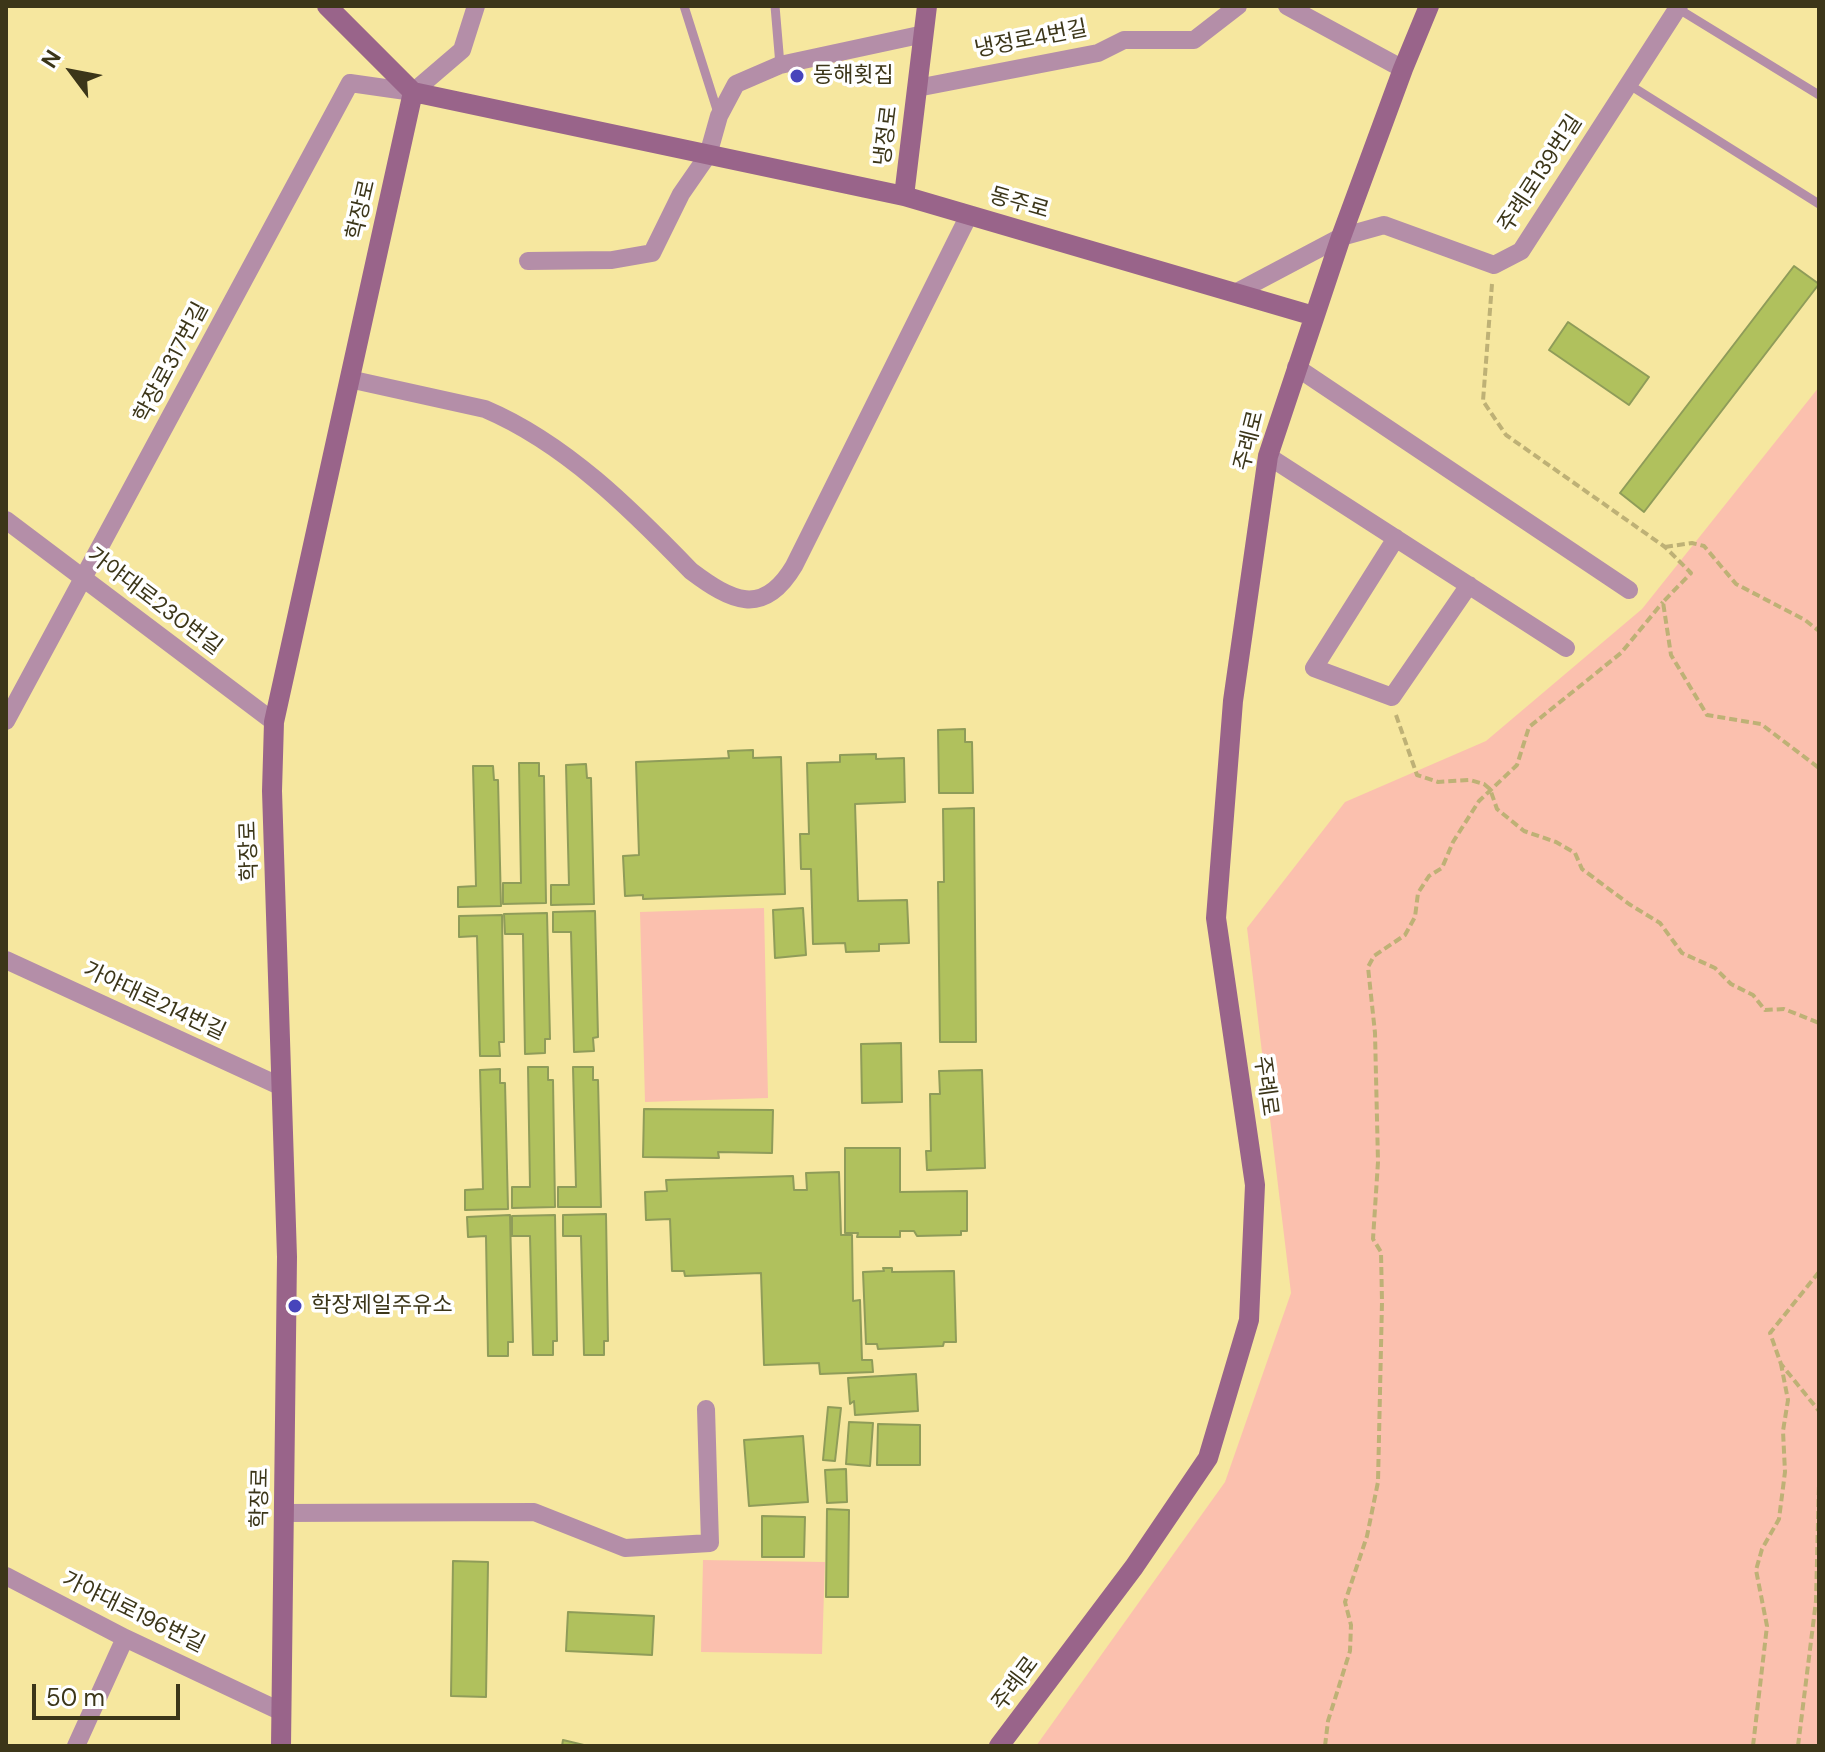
<!DOCTYPE html>
<html>
<head>
<meta charset="utf-8">
<style>
	body { margin:0 }
	#map { position:relative; width:1825px; height:1752px; overflow:hidden; background:#f6e79f; font-family:"DM Sans",sans-serif }
	canvas { display:block }
	.frame { position:absolute; inset:0; border:8px solid #3c3619; pointer-events:none }
	.north { position:absolute; left:32px; top:32px; width:80px; height:80px; -webkit-text-stroke:6px #fff; paint-order:stroke; rotate:302deg; font-size:22px; font-weight:700; line-height:32px; text-align:center; color:#3c3619 }
	.north::after { content:''; display:block; margin:auto; width:28px; height:36px; background:#3c3619; clip-path:polygon(50% 0,100% 100%,50% 72%,0 100%) }
	.scale { position:absolute; left:32px; top:1684px; width:148px; height:36px; box-sizing:border-box; border:4px solid #3c3619; border-top:0; padding-left:10px; font-size:24px; line-height:28px; white-space:nowrap; color:#3c3619; -webkit-text-stroke:6px #fff; paint-order:stroke }
</style>
</head>
<body>
<div id="map">
<canvas width="1825" height="1752"></canvas>
<div class="frame"></div>
<div class="north">N</div>
<div class="scale">50 m</div>
</div>
<script>
const ctx = document.querySelector('canvas').getContext('2d');
ctx.lineJoin = 'round';
function paint(path, color) {
  ctx.fillStyle = color;
  ctx.fill(path, 'evenodd');
}
function strokePath(path, color, width, dash) {
  ctx.strokeStyle = color;
  ctx.lineWidth = width;
  ctx.lineCap = dash ? 'butt' : 'round';
  ctx.setLineDash(dash || []);
  ctx.stroke(path);
}
function drawText(font, color, halo, rows, align = 'center') {
  ctx.font = font + ' "DM Sans","Noto Sans KR",sans-serif';
  ctx.lineWidth = 7;
  ctx.setLineDash([]);
  ctx.textBaseline = 'middle';
  ctx.strokeStyle = halo;
  ctx.fillStyle = color;
  for (const [text, x, y, turn = 0] of rows) {
    ctx.save();
    ctx.translate(x, y);
    ctx.rotate((+turn || 0) * Math.PI / 180);
    ctx.textAlign = isNaN(turn) ? turn : align;
    if (halo) ctx.strokeText(text, 0, 0);
    ctx.fillText(text, 0, 0);
    ctx.restore();
  }
}
const green = new Path2D(`
	M1819,387V1746H1036L1225,1482L1291,1293L1247,928L1345,802L1486,741L1642,609Z
	M764,908L768,1098L645,1102L640,912Z
	M703,1560L825,1562L822,1654L701,1652Z`);
const building = new Path2D(`
	M1794,266L1819,284L1644,512L1620,493Z
	M1568,322L1649,377L1629,405L1549,350Z
	M965,729V742H972L973,793H939L938,730Z
	M753,750V758L781,757L785,894L643,899V895L625,896L623,856L639,855L636,762L729,758L728,751Z
	M876,754V759L904,758L905,802L855,804L858,901L907,900L909,943L879,944V951L846,952L845,943L813,944L811,869H801L800,834H809L807,763L840,762V755Z
	M519,763H539V776H544L546,903L503,904V883H521Z
	M586,764L587,778H591L594,904L551,905V885H569L566,765Z
	M473,766H493L494,780H498L501,906L458,907V887L476,886Z
	M974,808L976,1042H940L938,882H944L943,809Z
	M803,908L806,955L775,958L773,910Z
	M595,911L598,1037L593,1038L594,1051L574,1052L571,932H553V912Z
	M547,913L550,1039H545V1053L525,1054L523,934H505L504,914Z
	M502,915L504,1042H499L500,1056H480L477,936L459,937V916Z
	M901,1043L902,1102L862,1103L861,1044Z
	M528,1067H548V1080H553L555,1207L512,1208V1187H530Z
	M573,1067H593V1080H598L601,1207H558V1187H576Z
	M500,1069V1083H505L508,1209L465,1210V1190L483,1189L480,1070Z
	M982,1070L985,1168L927,1170L926,1151H931L930,1094H940L939,1071Z
	M644,1109L773,1110L772,1153L718,1152L719,1158L643,1157Z
	M845,1148H900V1192L967,1191V1231H961V1235L917,1236L914,1231H900V1237H857L858,1233H845Z
	M839,1172L841,1235H852L853,1301L860,1300L862,1360H872L873,1372L820,1374L819,1363L764,1365L761,1273L685,1276L684,1271H672L670,1219L646,1220L645,1192L667,1191L666,1180L793,1176L794,1190H807L806,1173Z
	M606,1214L608,1341H604V1355H584L581,1236H563V1215Z
	M510,1215L513,1342H508V1356H488L486,1236L468,1237L467,1217Z
	M555,1215L557,1341H553V1355H533L530,1236H512V1216Z
	M883,1268H892V1272L954,1271L956,1342H944L943,1346L878,1349L877,1344H866L863,1272L884,1271Z
	M916,1374L918,1411L855,1415L854,1401L850,1404L848,1378Z
	M828,1407L841,1408L835,1461L823,1460Z
	M849,1422L873,1423L870,1466L846,1464Z
	M878,1424L920,1425V1465H877Z
	M803,1436L808,1502L749,1506L744,1440Z
	M846,1469L847,1502L827,1503L825,1470Z
	M827,1509L849,1510L848,1597H826Z
	M762,1516L805,1517L804,1557H762Z
	M453,1561L488,1562L486,1697L451,1696Z
	M568,1612L654,1616L652,1655L566,1651Z
	M563,1740L588,1746H562Z`);
const path = new Path2D(`
	M1492,284L1483,401L1506,435L1665,547L1691,573L1663,602L1671,655L1707,715L1761,724L1819,768
	M1665,547L1692,543L1704,546L1736,584L1805,620L1819,631
	M1396,715L1417,775L1438,782L1470,780L1484,784L1490,789L1497,809L1524,831L1556,842L1575,853L1582,869L1629,904L1660,923L1682,953L1715,968L1731,984L1753,995L1765,1010L1784,1009L1819,1023
	M1819,1272L1770,1333L1781,1364L1819,1411
	M1325,1746L1328,1721L1350,1651L1351,1625L1345,1602L1367,1536L1378,1482L1382,1302L1381,1252L1373,1239L1378,1162L1375,1033L1368,967L1374,956L1405,935L1415,917L1418,893L1429,876L1442,868L1453,842L1479,801L1517,765L1529,727L1621,653L1663,602
	M1753,1746L1767,1626L1756,1570L1762,1549L1779,1519L1785,1472L1783,1431L1788,1400L1781,1364
	M1798,1746L1816,1601L1819,1483`);
const lane = new Path2D(`
	M684,6L718,113
	M775,6L780,65
	M1677,8L1819,95
	M1628,84L1819,204`);
const street = new Path2D(`
	M1287,6L1403,69
	M917,88L1098,53L1124,40H1194L1238,6
	M528,261L612,260L652,253L681,194L708,155L719,116L736,84L780,65L924,34
	M1237,292L1341,237L1384,225L1494,265L1521,251L1679,6
	M1296,367L1629,590
	M349,379L485,409C565,443 631,509 691,571C731,601 763,618 794,566L969,215
	M1268,456L1566,648
	M6,520L274,722
	M1396,538L1314,668L1392,697L1469,585
	M6,721L350,83L413,92L462,50L476,6
	M6,960L282,1087
	M284,1513L534,1512L625,1548L710,1543L706,1409
	M6,1576L125,1638L282,1712
	M76,1746L125,1638`);
const secondary = new Path2D(`
	M413,92L904,196L1314,316
	M904,196L927,6
	M281,1746L287,1257L272,791L274,722L413,92L327,6
	M999,1746L1134,1567L1208,1458L1249,1320L1255,1185L1216,918L1233,701L1268,456L1341,237L1403,69L1429,6`);
const markers = [
	[797,76,8,"#4745bb"],
	[295,1306,8,"#4745bb"]
];
const streetNames = [
	["냉정로4번길",1031,40,-11],
	["냉정로",887,136,-83],
	["주례로139번길",1541,174,-57],
	["동주로",1019,204,16],
	["학장로",362,210,-77],
	["학장로317번길",172,363,-62],
	["주례로",1250,441,-76],
	["가야대로230번길",154,602,37],
	["학장로",250,851,-92],
	["가야대로214번길",154,1002,25],
	["주례로",1265,1086,82],
	["학장로",261,1498,-89],
	["가야대로196번길",133,1613,26],
	["주례로",1016,1684,-53]
];
const poiNames = [
	["동해횟집",813,76],
	["학장제일주유소",311,1306]
];
paint(green, '#fbc0ae');
paint(building, '#b0c15d');
strokePath(building, '#8f9c59', 2);
strokePath(path, '#beb176', 4, [8, 4]);
strokePath(lane, '#b48ea8', 9);
strokePath(street, '#b48ea8', 18);
strokePath(secondary, '#99648a', 20);
for (const [x, y, r, color] of markers) {
  const dot = new Path2D();
  dot.arc(x, y, r, 0, 2 * Math.PI);
  ctx.fillStyle = color;
  ctx.fill(dot);
  strokePath(dot, '#fff', 3);
}
drawText('22px', '#3c3619', '#fff', streetNames);
drawText('22px', '#3c3619', '#fff', poiNames, 'left');
</script>
</body>
</html>
